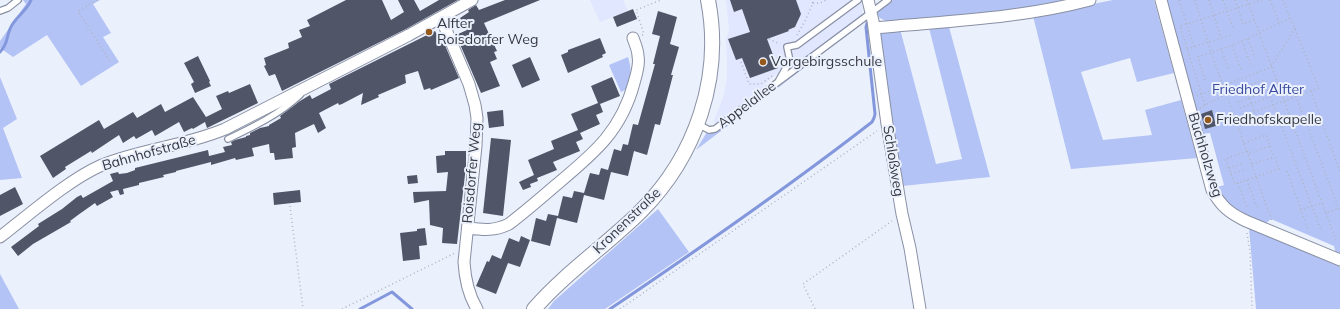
<!DOCTYPE html>
<html>
<head>
<meta charset="utf-8">
<style>
	body { margin:0 }
	canvas { display:block; background:#ebf0fd }
</style>
</head>
<body>
<canvas width="1340" height="309"></canvas>
<script>
const ctx = document.querySelector('canvas').getContext('2d');
ctx.lineJoin = 'round';
function paint(path, color) {
  ctx.fillStyle = color;
  ctx.fill(path, 'evenodd');
}
function strokePath(path, color, width, dash) {
  ctx.strokeStyle = color;
  ctx.lineWidth = width;
  ctx.lineCap = dash ? 'butt' : 'round';
  ctx.setLineDash(dash || []);
  ctx.stroke(path);
}
function drawText(font, color, halo, rows, align = 'center') {
  ctx.font = font + ' Mulish,sans-serif';
  ctx.lineWidth = 4;
  ctx.setLineDash([]);
  ctx.textBaseline = 'middle';
  ctx.strokeStyle = halo;
  ctx.fillStyle = color;
  for (const [text, x, y, turn = 0] of rows) {
    ctx.save();
    ctx.translate(x, y);
    ctx.rotate((+turn || 0) * Math.PI / 180);
    ctx.textAlign = isNaN(turn) ? turn : align;
    if (halo) ctx.strokeText(text, 0, 0);
    ctx.fillText(text, 0, 0);
    ctx.restore();
  }
}
const built = new Path2D(`
	M590,0H623L628,11L600,22Z
	M726,0H861L863,9L862,14L858,17L794,66L785,63L781,71L768,81L757,94L716,124L714,121L724,95L727,77V58L726,39L729,30Z`);
const green = new Path2D(`
	M23,0H100L93,4L111,33L103,37L119,62L81,86L47,35L13,57L0,48V41L26,4Z
	M893,0H1075L975,16L886,21L880,18L878,16V11Z
	M1113,0H1154L1174,73L1137,82L1130,58L1081,72L1103,140L1152,135L1145,110L1181,100L1197,158L1071,169L1033,16Z
	M1165,0H1340V255L1336,254L1334,246L1271,219L1265,224C1241,213 1231,212 1218,187L1224,185L1210,133L1203,134L1195,115Z
	M865,12L867,20L696,150L707,132L716,124Z
	M949,27L990,177L902,186L879,30L900,29L936,164L962,159L929,28Z
	M628,57C632,69 631,77 627,89L621,92L609,65Z
	M0,77L17,119L3,128L22,178L0,180Z
	M658,209L689,252L605,309H548L554,301Z
	M1249,228L1340,267V309H1256Z
	M0,274L19,309H0Z`);
const stream = new Path2D(`
	M0,52C8,44 6,38 10,29C14,18 27,11 31,0
	M360,309L392,292L412,309
	M610,309C699,249 787,188 872,122L874,118L875,114L866,27L867,23`);
const building = new Path2D(`
	M346,0H382L391,20L404,12L398,0H414L420,11L439,0H458L406,29L282,91L275,74L269,76L264,66L266,65L264,58L289,48L288,43L302,37L299,30L310,26L307,20Z
	M505,0H540L484,23L497,51L494,52L497,59L490,62L500,86L481,93L456,35L467,30L460,18L469,12L468,10L476,5L479,10Z
	M730,0H796L801,14L795,27L788,30L789,31L767,39L778,68L750,78L742,58L736,60L728,39L750,32L742,9L734,12Z
	M633,9L637,19L617,27L613,17Z
	M658,11L677,17L670,44L679,47L671,75H673L660,125L655,124L647,155L634,151L628,176L611,172L604,200L584,195L577,223L557,218L550,246L531,241L536,218L546,221L548,214L558,216L563,196L572,198L574,191L584,193L590,173L599,175L601,168L608,170L614,149L621,151L623,144L628,145L633,124L638,125L655,64H653L660,36L652,34Z
	M435,31L442,44L444,43L459,78L431,90L430,88L424,90L418,71L405,75L406,83L378,95L379,97L361,105L363,93L342,104L339,105L338,103L319,113L326,128L318,133L314,124L295,133L296,147L292,148L293,158L275,160L274,153H270L269,144L252,148L254,156L236,160L235,158L211,165V162L176,171V172L163,175L164,177L139,183V185L123,189L124,194L120,195L118,190L110,192L113,197L97,206L95,203L78,215L70,221L71,222L33,244L18,256L11,247L39,226L38,224L62,209L77,197L81,195L83,198L113,181L110,174L118,172L119,174L127,173L135,170V168L208,150L209,156L225,152L223,147L232,145L231,142L235,140L246,137V136L250,135V133L260,128L269,126V125L281,118L280,116L300,101L310,95L312,99L331,89L329,84Z
	M600,38L606,53L602,55L603,57L568,73L561,55L568,52V50Z
	M198,56L210,81L209,82L211,86L195,93L191,84L194,82L184,63Z
	M530,57L540,80L522,88L512,65Z
	M612,77L620,96L600,104L603,112L596,115L600,124L580,133L583,139L576,142L580,151L553,162L557,170L537,178L538,181L530,184L531,187L523,190L519,182L534,175L528,160L554,149L551,141L578,130L571,114L598,103L591,86Z
	M250,84L258,103L207,128L205,122L193,129L192,128L184,132L179,122L155,136L152,130L136,139L134,136L123,143L119,135L92,153L91,151L65,167L66,169L53,178L40,156L99,120L104,129L133,112L137,118L161,104L165,112L193,97L206,117L222,109L216,96L228,91L229,93Z
	M503,110L504,126L489,128L487,112Z
	M1212,110L1216,126L1205,129L1201,114Z
	M491,138L511,140L503,216L483,213Z
	M445,151H466V166L457,244L442,243L443,228L430,225L429,200L414,203L413,192L446,191L448,172L437,173L436,156L445,155Z
	M417,175L418,183L408,184L407,176Z
	M15,187L23,204L0,216V195Z
	M300,190L301,202L274,205L273,193Z
	M425,228L427,245L419,246L420,259L403,261L400,233L417,231V229Z
	M521,236L530,240L520,267L508,263L496,294L476,286L487,261L489,262L492,255L501,259L509,238L519,242Z`);
const path = new Path2D(`
	M97,0L78,11L111,63
	M1179,0L1194,47
	M1195,0L1211,52L1272,221
	M1209,0L1221,38
	M1223,0L1233,28
	M1235,0L1243,24L1254,20
	M1247,0L1322,203
	M1270,0L1279,23
	M813,3H820L826,0
	M642,35L644,34L636,10L661,0
	M797,35L805,21L813,3L810,0
	M769,39L780,44
	M1248,39L1255,58
	M1242,41L1251,65
	M1187,49L1231,35
	M1221,49L1232,45
	M777,57L779,64
	M774,58L782,55
	M741,62L749,84H761L772,76
	M1241,69L1232,45C1252,37 1271,27 1290,18
	M1205,80L1198,57L1221,49L1229,70
	M1245,87L1254,111
	M1311,91L1340,172
	M1197,96L1271,67L1295,28
	M1296,96L1339,209
	M1238,102L1268,91
	M1205,105L1180,26L1262,0
	M1200,108L1226,94L1264,80L1321,230
	M1240,108L1270,97
	M1235,119L1319,88L1283,0
	M1244,143L1266,135L1270,146L1248,154
	M1247,151L1225,159L1235,184L1279,169L1270,146
	M1252,164L1274,157
	M1229,168L1242,164
	M1287,171L1308,229
	M1231,174L1244,170
	M1247,180L1257,207
	M1238,183L1247,207
	M290,206L303,309
	M1300,210L1322,203L1326,213L1340,208
	M1326,213L1336,240
	M1247,233L1250,251L1252,309
	M342,309L455,253
	M620,309L877,131
	M815,309L803,284L892,221`);
const service = new Path2D(`
	M0,11L8,8L18,0
	M779,80L790,61L787,47L797,45L858,0
	M698,124L709,130L715,129L888,0
	M228,139C253,127 280,114 300,95`);
const minor = new Path2D(`
	M868,0L873,21L887,124L902,214L910,248L920,309
	M1161,0L1212,190C1221,206 1229,213 1246,221L1340,260
	M441,18L469,84L475,105L477,118L476,146L464,262C465,279 468,294 477,309
	M874,28C946,21 1019,19 1090,0
	M468,228C484,230 495,231 509,224C526,211 541,198 556,185C593,154 621,132 634,83C636,75 640,65 638,56C638,50 635,44 633,38
	M0,237C30,214 68,180 102,165C141,149 185,146 225,129L409,35L472,0`);
const tertiary = new Path2D(`
	M534,309C566,272 607,245 641,211C696,156 723,77 708,0`);
const markers = [
	[429,32,4,"#95591b"],
	[763,62,4,"#95591b"],
	[1208,120,4,"#95591b"]
];
const poiNames = [
	["Alfter",437,24],
	["Roisdorfer Weg",437,40],
	["Vorgebirgsschule",771,62],
	["Friedhofskapelle",1216,120]
];
const parkNames = [
	["Friedhof Alfter",1258,90]
];
const streetNames = [
	["Appelallee",747,105,-37],
	["Bahnhofstraße",149,153,-16],
	["Buchholzweg",1205,155,73],
	["Schloßweg",893,161,81],
	["Roisdorfer Weg",472,173,-85],
	["Kronenstraße",627,221,-44]
];
paint(built, '#e0e7fe');
paint(green, '#b3c3f5');
strokePath(stream, '#8397dc', 3);
paint(building, '#505668');
strokePath(service, '#8990a4', 8);
strokePath(minor, '#8990a4', 13);
strokePath(tertiary, '#8990a4', 16);
strokePath(path, '#b0b4c0', 1.5, [1, 3]);
strokePath(service, '#fff', 5.5);
strokePath(minor, '#fff', 11);
strokePath(tertiary, '#fff', 14);
for (const [x, y, r, color] of markers) {
  const dot = new Path2D();
  dot.arc(x, y, r, 0, 2 * Math.PI);
  ctx.fillStyle = color;
  ctx.fill(dot);
  strokePath(dot, '#ebf0fd', 1.5);
}
drawText('14px', '#363941', '#ebf0fd', poiNames, 'left');
drawText('14px', '#394b9d', '#ebf0fd', parkNames);
drawText('14px', '#363941', '#ebf0fd', streetNames);
</script>
</body>
</html>
